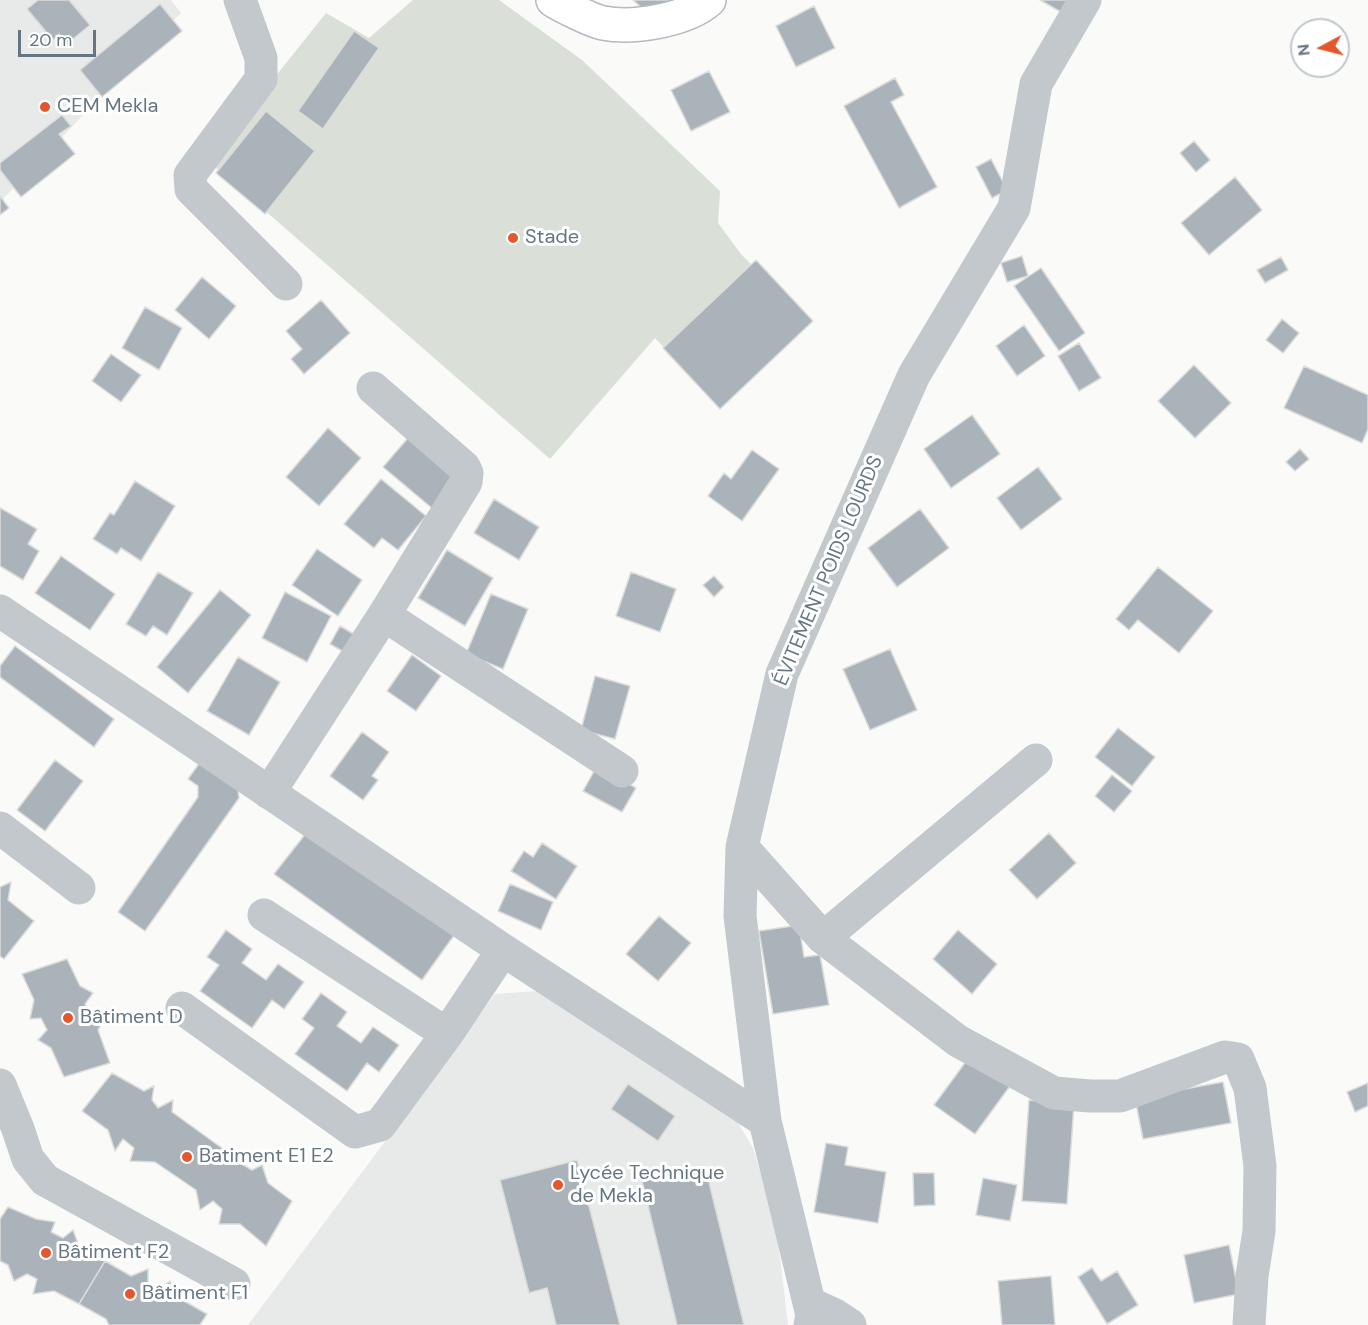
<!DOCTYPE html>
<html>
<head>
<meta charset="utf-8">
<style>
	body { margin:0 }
	#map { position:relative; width:1368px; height:1325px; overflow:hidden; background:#fafaf8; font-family:"DM Sans",sans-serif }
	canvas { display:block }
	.north { position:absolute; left:1290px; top:18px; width:60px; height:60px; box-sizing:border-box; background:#fff; border:2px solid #c1c8cd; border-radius:50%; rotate:263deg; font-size:16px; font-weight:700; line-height:24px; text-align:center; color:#657683 }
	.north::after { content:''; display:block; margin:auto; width:21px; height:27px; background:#e4572e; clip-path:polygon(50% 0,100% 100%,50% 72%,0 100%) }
	.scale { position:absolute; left:18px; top:30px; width:78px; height:27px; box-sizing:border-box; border:3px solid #657683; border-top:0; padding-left:8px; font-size:18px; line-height:21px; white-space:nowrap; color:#657683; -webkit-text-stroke:4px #fff; paint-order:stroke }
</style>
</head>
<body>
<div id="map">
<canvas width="1368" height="1325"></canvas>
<div class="north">N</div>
<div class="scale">20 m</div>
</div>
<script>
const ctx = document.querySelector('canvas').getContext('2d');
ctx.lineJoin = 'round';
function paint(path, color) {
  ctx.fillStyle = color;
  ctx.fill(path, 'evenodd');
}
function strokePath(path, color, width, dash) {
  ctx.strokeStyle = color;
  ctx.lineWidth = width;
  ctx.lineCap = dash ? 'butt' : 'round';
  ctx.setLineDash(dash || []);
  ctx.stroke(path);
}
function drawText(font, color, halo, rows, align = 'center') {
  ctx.font = font + ' "DM Sans",sans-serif';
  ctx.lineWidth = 6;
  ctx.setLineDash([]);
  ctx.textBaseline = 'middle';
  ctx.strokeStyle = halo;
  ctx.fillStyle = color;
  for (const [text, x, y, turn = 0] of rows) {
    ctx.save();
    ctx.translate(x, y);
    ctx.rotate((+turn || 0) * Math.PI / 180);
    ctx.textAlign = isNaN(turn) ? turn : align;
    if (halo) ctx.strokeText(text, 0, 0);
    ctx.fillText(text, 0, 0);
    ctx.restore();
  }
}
const built = new Path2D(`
	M0,0H171L181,13L0,202Z
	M552,990L734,1116L753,1148L776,1222L788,1325H248L495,994Z`);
const green = new Path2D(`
	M413,0H499L582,60L720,191L718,223L741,254L799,313L712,399L655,338L550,459L208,161L326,13L369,38Z`);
const building = new Path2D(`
	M38,0H69L90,25L67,44L59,34L53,40L27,9Z
	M633,0H672L654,19Z
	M1040,0H1068L1061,12Z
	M160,4L182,31L102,97L80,70Z
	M814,6L835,48L796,67L776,26Z
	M354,31L379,48L323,129L298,111Z
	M709,71L730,112L691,131L671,90Z
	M895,78L904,95L891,102L937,187L899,208L844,106Z
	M266,111L315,151L265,214L216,173Z
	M62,115L71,126L59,134L75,154L21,197L0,170V163Z
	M1194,141L1210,160L1196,172L1180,153Z
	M991,159L1007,190L992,198L976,167Z
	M1235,177L1262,210L1209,255L1181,223Z
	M0,196L9,208L0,215Z
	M1022,256L1028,276L1007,282L1001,263Z
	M1281,257L1288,270L1265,283L1257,270Z
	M756,260L813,321L720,409L663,348Z
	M1041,268L1085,333L1059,351L1014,286Z
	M202,277L236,306L209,339L175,310Z
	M321,300L350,333L304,374L291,359L302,349L286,331Z
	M145,307L182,328L159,370L122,348Z
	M1282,319L1299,333L1283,353L1266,340Z
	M1024,325L1045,356L1017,376L996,346Z
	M1079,343L1101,378L1079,391L1058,356Z
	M111,354L141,375L121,402L92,381Z
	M1194,365L1231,403L1195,438L1158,401Z
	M1304,366L1368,395V429L1362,443L1284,408Z
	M972,415L1000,454L951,488L924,449Z
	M328,428L361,458L319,506L286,477Z
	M408,438L457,480L433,509L383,467Z
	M1300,449L1309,459L1295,471L1286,462Z
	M752,450L779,469L742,521L708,496L724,473L731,479Z
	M1038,467L1062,499L1021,530L997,498Z
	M381,479L426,516L398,550L382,538L374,548L344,524Z
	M135,481L175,506L141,561L121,548L117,554L93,539L110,513L114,515Z
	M494,499L539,527L519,560L474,533Z
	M0,508L37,529L28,544L39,551L23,580L0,566Z
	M920,509L949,548L897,587L868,548Z
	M317,549L362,580L338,616L292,585Z
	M447,550L493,578L465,626L418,598Z
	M61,556L115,594L90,630L35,593Z
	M1158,567L1213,611L1179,653L1138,620L1129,630L1116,619Z
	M158,572L193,593L167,635L153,626L146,636L126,624Z
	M631,572L676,589L660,632L616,616Z
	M714,576L724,587L714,597L703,585Z
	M220,590L251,615L188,693L157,667Z
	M285,592L331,616L307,662L262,638Z
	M491,594L528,609L503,669L466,654Z
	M340,626L362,639L351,656L330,644Z
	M15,646L114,719L94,747L0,677V666Z
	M890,649L917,710L870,730L843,669Z
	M412,655L441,676L416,711L387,691Z
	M238,657L280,682L249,735L207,711Z
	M595,676L630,686L615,739L581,730Z
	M1118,728L1155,757L1132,786L1095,757Z
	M362,732L389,752L372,776L378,780L363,800L330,776Z
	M206,754L236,775L239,798L145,931L118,912L198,797V786L188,779Z
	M55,760L83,781L45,831L17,810Z
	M597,766L636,788L622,812L583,791Z
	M1112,775L1132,791L1114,812L1095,796Z
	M314,823L455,934L422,980L274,874Z
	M1049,833L1076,863L1037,899L1009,870Z
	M542,843L577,866L556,899L511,871L524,851L533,857Z
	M11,882L8,900L34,921L4,959L0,956V887Z
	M510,884L553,902L541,930L498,911Z
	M659,916L691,943L658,981L626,954Z
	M799,925L804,957L820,955L829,1005L773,1014L759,931Z
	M226,930L252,949L242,963L266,980L278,964L304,982L284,1009L272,1000L252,1028L200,991L219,965L207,957Z
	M958,930L997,964L972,994L933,959Z
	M67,959L80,986L93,993L85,1004L90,1016L105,1018L98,1030L110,1063L64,1077L51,1048L38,1040L47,1030L41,1018L30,1019L34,1000L22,974Z
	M321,993L347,1012L337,1026L361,1043L373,1027L399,1045L379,1072L367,1063L347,1091L295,1054L314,1028L302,1019Z
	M970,1056L1010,1086L975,1134L934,1105Z
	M112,1073L144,1091L154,1086L152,1100L158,1108L173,1100L172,1112L226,1151L244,1153L240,1163L252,1170L262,1165L268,1183L292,1201L266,1246L240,1224H219L222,1209L213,1201L200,1210L196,1190L155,1162L130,1161L134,1148L123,1139L115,1151L108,1130L82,1111Z
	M1223,1082L1231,1123L1143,1139L1135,1098Z
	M1368,1083V1106L1355,1112L1347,1092Z
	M628,1084L675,1116L658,1141L611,1109Z
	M1029,1100L1074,1104L1067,1204L1022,1201Z
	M826,1143L848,1147L845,1165L886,1172L878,1223L814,1212Z
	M577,1160L620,1325H556L547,1288L529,1293L500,1180Z
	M705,1166L744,1325H677L642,1181Z
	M913,1173H934L935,1205L914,1206Z
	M983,1178L1017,1185L1010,1221L976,1215Z
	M8,1207L36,1219L55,1222L51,1232L63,1238L73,1230L79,1246L105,1261L79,1304L54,1291L33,1294L37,1279L27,1274L14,1281L8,1265L0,1261V1219Z
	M1229,1245L1239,1294L1194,1303L1184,1255Z
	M105,1261L131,1276L148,1269V1286L158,1291L170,1281L177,1297L207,1314L200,1325H109L106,1319L79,1304Z
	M1092,1268L1101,1281L1117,1271L1138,1305L1107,1324L1078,1277Z
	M1051,1276L1055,1325H1002L998,1281Z`);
const minor = new Path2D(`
	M240,0L261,58V79L190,175L191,189L286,284
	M0,611L503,950L765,1121
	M384,615L622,771
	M269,793L384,615L466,482L467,473L464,467L373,388
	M0,828L79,888
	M742,847L823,938L958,1041L1054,1093L1090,1096H1120L1225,1057L1238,1059L1250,1088L1260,1166L1259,1231L1252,1276L1249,1325
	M264,915L447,1034
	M823,938L1036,760
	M182,1008L355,1132L380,1125L447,1034L503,950
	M0,1085L18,1129L28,1159L45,1180L234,1284
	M809,1303L835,1315L850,1325
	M810,1325L812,1315L765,1121L740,916L742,847L782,674L914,375L1014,208L1036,84L1085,0`);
const major = new Path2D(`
	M553,0C563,6 592,21 603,23C633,29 687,20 709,0`);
const markers = [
	[45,107,6,"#e4572e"],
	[513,238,6,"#e4572e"],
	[68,1018,6,"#e4572e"],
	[187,1157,6,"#e4572e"],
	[558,1185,6,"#e4572e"],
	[46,1253,6,"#e4572e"],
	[130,1294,6,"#e4572e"]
];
const poiNames = [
	["CEM Mekla",57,107],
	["Stade",525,238],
	["Bâtiment D",80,1018],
	["Batiment E1 E2",199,1157],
	["Lycée Technique",570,1174],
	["de Mekla",570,1197],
	["Bâtiment F2",58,1253],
	["Bâtiment F1",142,1294]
];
const streetNames = [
	["ÉVITEMENT POIDS LOURDS",829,571,-67]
];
paint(built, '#e8e9e9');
paint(green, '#dadfd7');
paint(building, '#aab3b9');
strokePath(building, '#dcdcda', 1.5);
strokePath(major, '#b5babe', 36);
strokePath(minor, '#c3c8cc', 33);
strokePath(major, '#fff', 33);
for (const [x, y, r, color] of markers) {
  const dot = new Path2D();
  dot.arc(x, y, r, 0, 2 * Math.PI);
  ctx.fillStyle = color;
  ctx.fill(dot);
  strokePath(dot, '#fff', 2);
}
drawText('20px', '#657683', '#fff', poiNames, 'left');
drawText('20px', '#657683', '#fff', streetNames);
</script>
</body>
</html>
